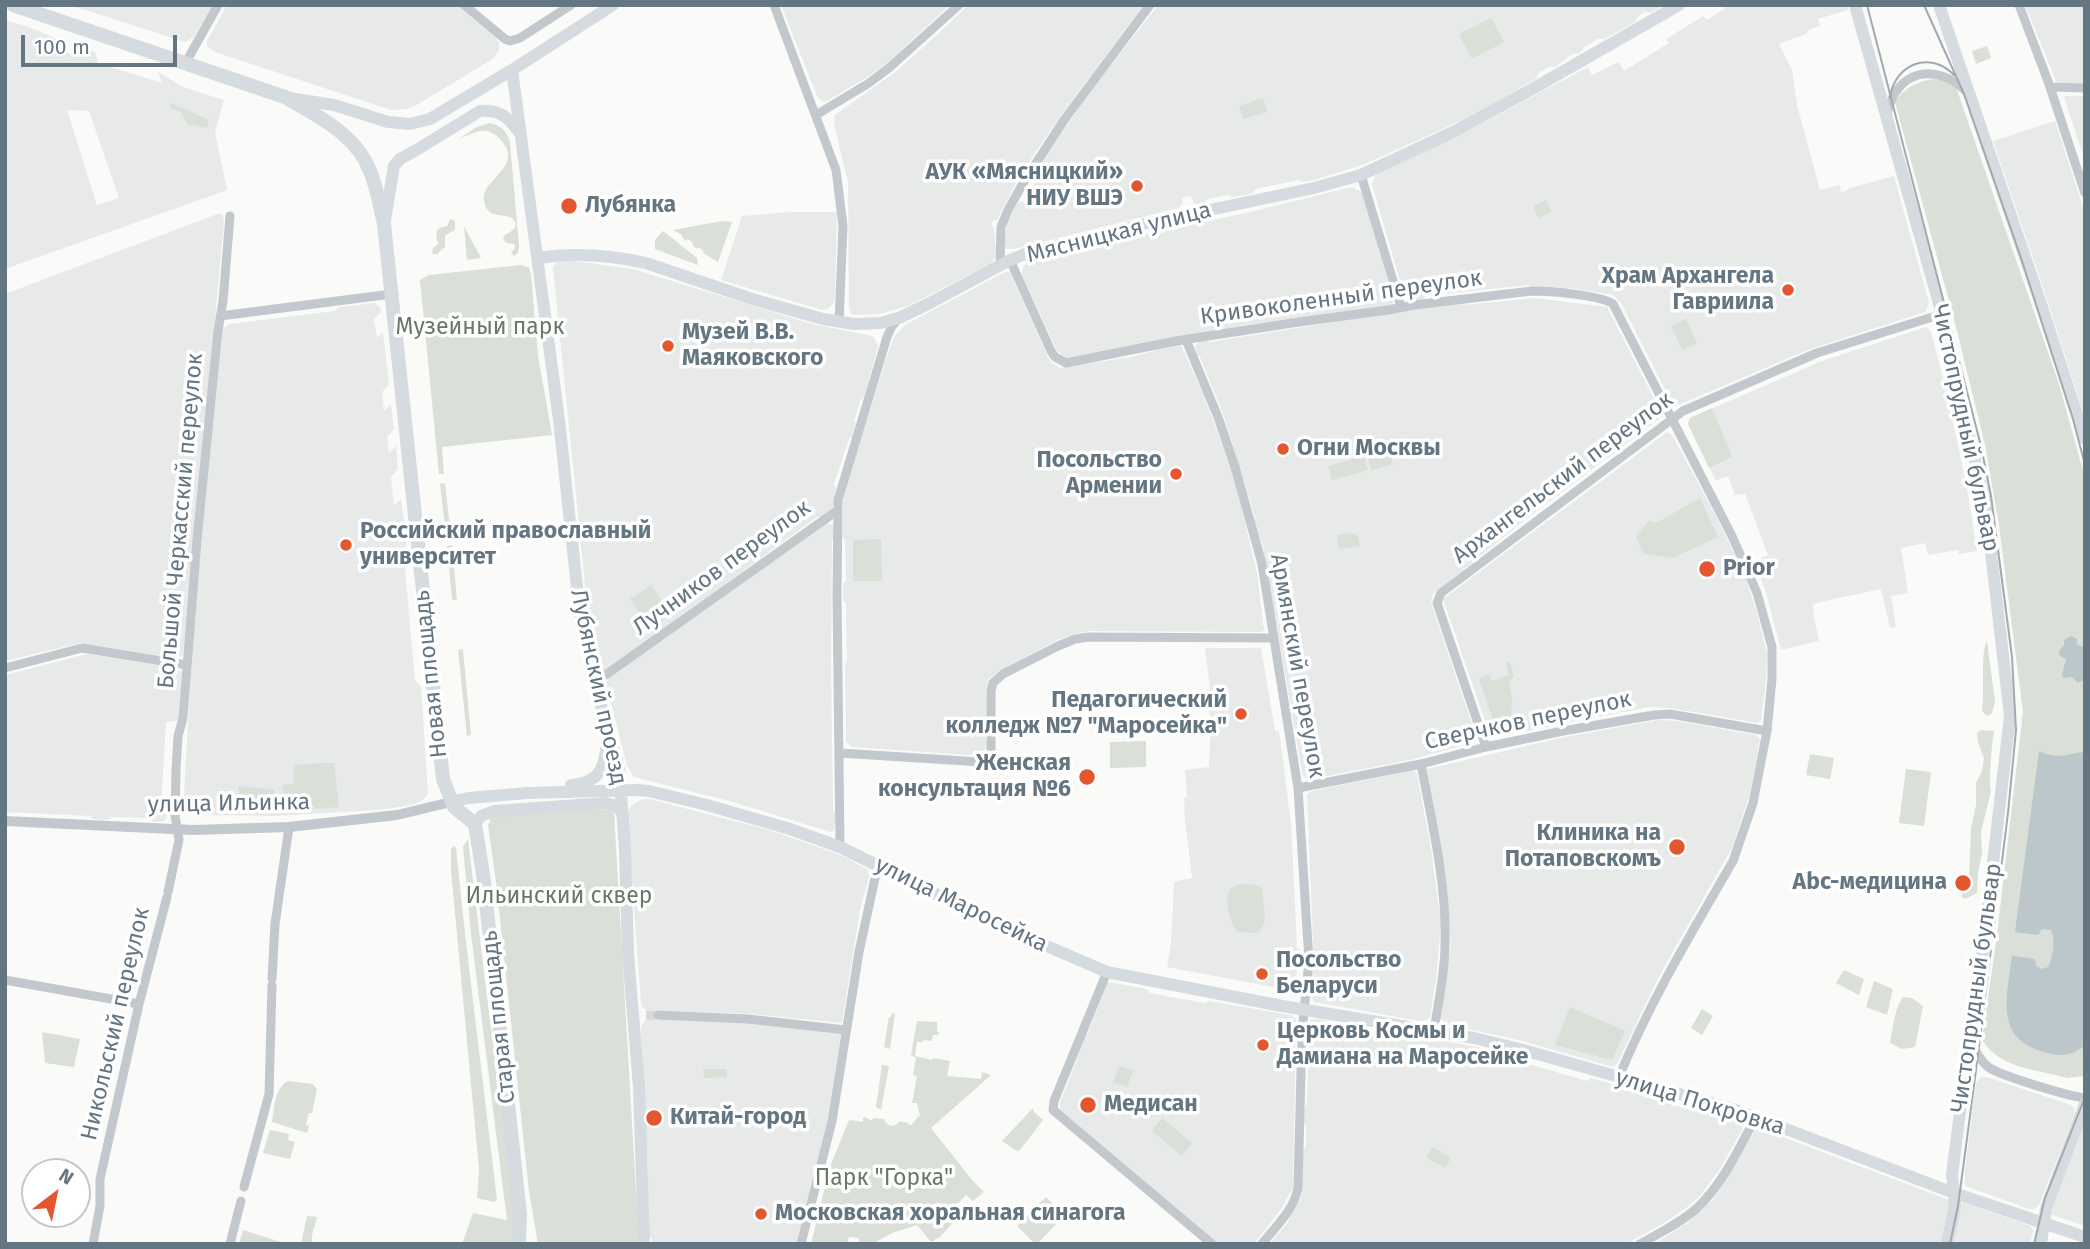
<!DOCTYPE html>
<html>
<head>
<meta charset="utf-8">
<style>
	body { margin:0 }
	#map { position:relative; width:2090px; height:1249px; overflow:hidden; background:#fafaf8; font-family:"Fira Sans",sans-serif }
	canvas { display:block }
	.frame { position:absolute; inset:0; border:7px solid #657683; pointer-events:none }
	.north { position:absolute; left:21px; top:1158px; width:70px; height:70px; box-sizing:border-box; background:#fff; border:2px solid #c1c8cd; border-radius:50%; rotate:32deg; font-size:19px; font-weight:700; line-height:28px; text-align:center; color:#657683 }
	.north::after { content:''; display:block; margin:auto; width:24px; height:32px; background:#e4572e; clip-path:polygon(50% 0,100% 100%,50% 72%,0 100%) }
	.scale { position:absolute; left:21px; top:35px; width:156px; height:32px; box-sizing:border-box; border:4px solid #657683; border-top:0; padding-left:9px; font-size:21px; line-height:24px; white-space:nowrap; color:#657683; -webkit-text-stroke:5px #fff; paint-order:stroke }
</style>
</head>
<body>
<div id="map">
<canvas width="2090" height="1249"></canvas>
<div class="frame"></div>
<div class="north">N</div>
<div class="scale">100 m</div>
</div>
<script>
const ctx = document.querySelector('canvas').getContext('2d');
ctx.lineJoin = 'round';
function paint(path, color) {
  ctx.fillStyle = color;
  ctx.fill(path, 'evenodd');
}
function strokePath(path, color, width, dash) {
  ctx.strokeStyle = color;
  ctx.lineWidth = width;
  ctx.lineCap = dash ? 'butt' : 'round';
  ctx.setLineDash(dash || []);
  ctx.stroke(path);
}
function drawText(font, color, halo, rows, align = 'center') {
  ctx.font = font + ' "Fira Sans",sans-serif';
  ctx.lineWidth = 7;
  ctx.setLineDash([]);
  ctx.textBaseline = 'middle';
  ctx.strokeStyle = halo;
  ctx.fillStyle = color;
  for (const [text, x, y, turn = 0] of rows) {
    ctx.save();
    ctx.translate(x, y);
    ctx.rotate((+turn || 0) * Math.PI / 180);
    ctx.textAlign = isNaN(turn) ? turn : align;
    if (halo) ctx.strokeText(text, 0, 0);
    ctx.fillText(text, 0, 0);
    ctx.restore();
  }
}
const built = new Path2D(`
	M70,5H213L194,37L185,42Z
	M227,5H456L496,38L499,43V50L494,58L415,106L407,109L391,110L215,52L207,46V41Z
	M781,5H950L887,63L866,78L825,102L819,99L816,94Z
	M968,5H1144L1064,111L1020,175L997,220H993L991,225L994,228L996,253L994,260L990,264L910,305L880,314L854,315L851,314L849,308L848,182L834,124L835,115L894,73L938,34Z
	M1158,5H1664L1651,13L1645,12L1638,16L1635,22L1605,39H1598L1584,47L1580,53L1572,54L1556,67H1549L1539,72L1537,78L1498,101L1447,127L1365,164L1314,180L1303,182L1298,180L1256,189L1251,194L1233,197L1228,195L1207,199L1203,204L1198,205L1194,203L1190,196L1182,198L1183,203L1179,208L1014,249H1007L1004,244L1007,224L1017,204L1021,201L1024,202L1027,197L1025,194L1026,190L1028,188H1032L1035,183L1034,176L1045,155L1095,86Z
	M1730,5H1847L1848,10L1818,19L1820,26L1810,29L1806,34L1779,44L1792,70L1797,105L1820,190L1839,185L1842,193L1850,188L1894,176L1929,303L1925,312L1810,349L1676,406L1672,403L1621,303L1613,295L1570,288L1567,290L1532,287L1528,285L1426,296L1423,300L1407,299L1402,288L1372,184L1376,174L1454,138L1588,67L1592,75L1619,62L1624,71L1669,43L1666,39L1703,16L1707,20Z
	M2025,5H2085V85L2059,83L2056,81Z
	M5,20L29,27L55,38L57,49L75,55L80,50L86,49L95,52L98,63L162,83L158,72L183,87L224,100L215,132L227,190L5,269ZM67,110L89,111L119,198L97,205Z
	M2067,96H2085V161L2064,97Z
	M2055,121L2085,213V418L2046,296L1993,141Z
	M1352,187L1362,192L1393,298V303L1390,306L1245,325L1067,359L1057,351L1022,275L1023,267L1028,262L1053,255L1095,244L1237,215Z
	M792,212H837L835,296L834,302L828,309L822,310L721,280L742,216Z
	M220,213L223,216L224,223L183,655L176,658L80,643L5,661V294Z
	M574,261L633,269L812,324L868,335L874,337L878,346L864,397L861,399L854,421L856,424L852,437L849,439L834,484L836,489L833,506L830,511L821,517H817L610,668L604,671L601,666L587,605L553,268L557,262Z
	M1007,271L1011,274L1048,357L1052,363L1060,368L1131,357L1154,351L1157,348L1180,344L1182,347L1204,396L1230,465L1239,497L1257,573L1264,630L1261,632L1089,631L1074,634L1057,640L1001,670L989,679L986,691V747L982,756L852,747L846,742V730L845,666L847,660L846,603L843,600V584L846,581L845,540L842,537L843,505L845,489L886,359L894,337L905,325Z
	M1535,298L1607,307L1663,416L1525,520L1433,594L1431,600L1432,606L1477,739L1475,742L1410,760L1312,779L1305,778L1302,773L1263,546L1261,540L1257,538L1253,522L1255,517L1223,414L1200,357L1196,355L1195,347L1199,342L1206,340L1210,342L1459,302L1463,305Z
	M375,303L381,308V312L374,319L377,338L383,332L389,385L382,392L384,411L391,404L394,429L387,437L389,453L396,446L398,469L391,477L394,505L401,499L404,521L398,528L399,543L406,538L408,563L405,570L415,680L421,687L428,794L422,801L412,805L377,810L275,816L189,815L183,810L191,674L201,540L223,329L229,324L334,311L340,307Z
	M1926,327L1931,331L1951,412L1967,488L1977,551L1959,554L1958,550L1928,555L1925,543L1901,548L1908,593L1891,596L1896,627L1890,628L1881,589L1834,599L1813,604L1814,617L1819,641L1781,650L1766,592L1754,561L1768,555L1745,494L1741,495L1740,493L1735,495L1728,476L1716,481L1688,424L1690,418L1822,361Z
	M1667,432L1672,435L1715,514L1745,577L1756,610L1767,653L1766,681L1761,720L1758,723L1670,708L1649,707L1491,738L1443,599Z
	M827,523L834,526L835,536L832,541L831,663L833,811L836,813L834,830L831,832L827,831L733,802L634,777L627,766L606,683L608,679Z
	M1205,648H1261L1275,731H1279L1291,822L1297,948L1301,950L1294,988L1289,990L1167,967L1171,943L1174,882L1192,878L1185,821L1184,798L1187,797L1185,770L1209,767L1211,722L1206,690L1210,689Z
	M87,654L176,668L182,672L179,718L176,721L166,722L161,807L167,811V817L164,821L153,822L150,818L112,817L108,820L93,819L90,816L5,812V675Z
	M1658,720L1677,721L1756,735L1760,739L1750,793L1733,846L1658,978L1617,1064L1613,1067L1519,1040L1445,1024L1440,1017L1451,945L1446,888L1427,769L1565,737Z
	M1414,770L1417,774L1431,849L1441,923L1436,979L1430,1017L1427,1020L1420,1021L1314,1002L1312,997L1313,940L1307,794L1312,791Z
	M642,799H649L769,830L821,848L845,857L868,870L869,877L860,910L842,1023L750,1014L648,1010L643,1008L641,1003L627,814L631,806Z
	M1108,982L1147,989L1150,993L1204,1003L1209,1001L1290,1015L1296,1019L1293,1188L1281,1209L1254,1244H1218L1060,1111V1103L1079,1054V1050L1084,1035L1088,1033L1103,994L1102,990Z
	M648,1018L748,1023L841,1034L826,1127L797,1244H652V1239L648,1235V1158L644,1155L641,1027L645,1020Z
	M1319,1019L1327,1021L1330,1025L1403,1037L1407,1034L1493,1050L1522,1058L1525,1063L1587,1081L1591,1078L1642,1093L1645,1097L1726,1119L1731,1116L1740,1119L1743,1128L1721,1167L1700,1196L1686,1208L1664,1223L1626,1244H1270L1289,1221L1290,1216L1300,1200L1302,1193L1303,1151L1306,1146V1126L1303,1123L1304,1109L1307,1104L1309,1037L1306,1035L1307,1023L1310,1020Z
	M1982,1077L1990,1078L2071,1105L2074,1108V1114L2068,1131L2039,1205L2035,1209H2029L1965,1186V1169L1976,1084L1980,1078Z
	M2085,1112V1226L2050,1214Z
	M1759,1128L1949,1200L1950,1202L1942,1244H1654L1689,1222L1714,1198L1755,1130Z
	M1963,1203L2031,1226L2033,1231L2030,1244H1953L1960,1205Z`);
const green = new Path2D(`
	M1491,18L1504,42L1472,59L1459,34Z
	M1987,46L1991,58L1976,64L1972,51Z
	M1932,79L1941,80L1956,87L2059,384L2085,478V1076L2067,1078C2037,1069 1999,1069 1982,1039L1996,943L2023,712L1999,525L1985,445L1955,323L1895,102C1904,88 1915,83 1932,79Z
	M1263,98L1267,112L1243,119L1239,106Z
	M171,103L200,116L209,119L207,128L188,124L180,111L170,109Z
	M489,123C501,125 507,131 510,143L519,246L518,253L514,256L511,253L515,248L514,244L507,243L503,239L505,235C511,232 520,227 513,219C506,212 486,221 484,200C481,179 527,166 499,138C484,124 473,134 459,139L475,128Z
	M1546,200L1551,212L1538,218L1533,206Z
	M450,219L455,221V230L445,235V247L437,254H432L433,248L438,244C437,237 434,235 439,228L447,226Z
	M722,221L732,222L718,262L703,253L704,252L699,247L697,249L692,245L693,243L688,239L686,241L682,237V235L673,230Z
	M464,226L481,258L467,260Z
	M663,231L697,258L698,265L655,249V240Z
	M521,265L529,268L531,274L538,356L552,435L442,447L444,474H439L420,280L429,275Z
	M1686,319L1697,343L1682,350L1671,326Z
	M1712,408L1732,457L1709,468L1688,424L1690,418Z
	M1389,449L1393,464L1371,470L1367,455Z
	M1364,456L1368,470L1332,480L1328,466Z
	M445,483L451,537H446L440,484Z
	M1700,498L1718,537L1673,558L1644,554L1636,536L1649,520L1656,523Z
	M1353,533L1358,536L1360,546L1339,549L1337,535Z
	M881,539L882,581H853V540Z
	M452,545L457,600H452L447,546Z
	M651,585L671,614L650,628L630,599Z
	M1987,641L1995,702L1992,713L1987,716L1982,711C1985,693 1980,653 1987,641Z
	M463,649L471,735L467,736L458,650Z
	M1509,661L1514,676L1509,682L1513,705L1511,709L1514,728H1496L1479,679L1488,674L1492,681L1509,675L1506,663Z
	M1981,730L1994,731C1992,742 1988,784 1991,791L1981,832L1982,853L1978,873L1977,893L1965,899L1961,896L1969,885L1971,828L1976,805V783L1982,771L1984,758L1978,742L1977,733Z
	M1146,741V767L1110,768V742Z
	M1810,754L1834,758L1830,779L1806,775Z
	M325,763H334L339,807L285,811L283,785L294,784L293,765Z
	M1906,769L1931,772L1924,826L1899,823Z
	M239,786L274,790L276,812L233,813L238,809Z
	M613,809L614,813L639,1244H538L529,1191L496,882L488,825L491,818L499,814Z
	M468,839L488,1005L515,1200V1244H462L473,1213L507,1220L471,934L463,847Z
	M454,846L456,848L465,934L497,1200L494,1202L477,1198L479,1169L451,870V849Z
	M1257,885L1262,888L1265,921L1258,933L1237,932C1231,922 1219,893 1235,886C1240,883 1251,885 1257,885Z
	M1844,970L1864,979L1859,995L1836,983Z
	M1874,981L1893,989L1887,1015L1866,1007Z
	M1903,997L1912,998L1923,1006L1915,1047L1902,1049L1890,1043C1893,1029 1894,1009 1903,997Z
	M1570,1007L1625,1031L1612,1060L1555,1045Z
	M1702,1009L1713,1016L1702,1035L1691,1028Z
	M892,1013L895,1014L890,1049L884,1047L889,1017H891Z
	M917,1021L937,1022V1031L939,1032L938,1035H933L932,1041L924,1040L923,1042H917L915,1056L932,1060L933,1058L950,1061L947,1076L981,1079L982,1072L991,1075L931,1128L972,1180L984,1192L973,1201L966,1195L953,1209L960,1215L940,1237L931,1242L917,1225L892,1233L872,1244H859V1238L849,1237L847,1244H811L830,1167L849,1120L863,1122V1118L865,1117L872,1121L873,1118L884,1119C887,1127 895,1128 900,1121L908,1123L909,1125H911L920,1115L917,1103H912L917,1076L913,1075L916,1058L911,1055Z
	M42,1032L80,1039L74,1067L45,1063Z
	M882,1065L889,1066L881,1110L876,1107Z
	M1119,1066L1133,1070L1127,1087L1113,1082Z
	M703,1069H727V1077L704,1078Z
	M288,1081L313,1084L317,1089L312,1113H309L306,1125L309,1126L307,1133L272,1122C274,1109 275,1087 288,1081Z
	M1033,1108L1034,1112L1043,1120L1020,1150L1017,1151L1002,1141Z
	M1162,1118L1192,1143L1182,1156L1152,1131Z
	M270,1130L289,1134L288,1140L295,1142L290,1159L263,1153Z
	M1432,1147L1451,1158L1445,1168L1427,1158Z
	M1046,1197L1065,1215L1037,1244H1035L1017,1226Z
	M307,1216L317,1217L312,1235V1244H301Z
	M243,1230L284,1243L239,1244Z`);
const water = new Path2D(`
	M2071,636L2077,639V644L2085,648V679L2078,683L2072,677L2064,678L2062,675L2066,659L2060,656L2059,651L2064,645V640Z
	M2039,751C2058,760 2066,754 2085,752V1045C2072,1056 2060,1057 2044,1052C1994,1039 2007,995 2012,956L2035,959L2036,966L2042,969L2048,967C2053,958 2056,939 2051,930L2042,929L2038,935L2015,932Z`);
const minorTunnel = new Path2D(`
	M646,1015H658`);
const minor = new Path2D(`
	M464,5L505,39L510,41L520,38L571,5
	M774,5L836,170L843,226L839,322
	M2019,5L2049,84L2085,193
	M185,64L218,5
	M2050,87L2085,88
	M816,115L869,83L890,67L959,5
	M1887,115C1895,70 1936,61 1967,92
	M1361,175L1401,307
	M1010,260L1051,351L1055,357L1066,363L1176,341L1292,323L1388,310L1414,305L1532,291C1549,291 1600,295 1613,304L1732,536L1757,593L1772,647V679L1767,731L1753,803L1733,861C1692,932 1650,1001 1619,1077
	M1000,265L1001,227L1008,210L1025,180L1064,120L1150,5
	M220,316L392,294
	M1186,340L1218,417L1235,467L1262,564L1298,788L1309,961L1302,1033L1298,1187C1295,1209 1275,1227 1262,1244
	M5,668L82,648L187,665
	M594,681L607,674L838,510
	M1486,747L1437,603L1441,593L1683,411L1817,353L1942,314
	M840,753L981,762L987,759L991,753V691L993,683L1003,674L1058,646L1075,639L1089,637L1274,638
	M1421,764C1432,823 1447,885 1445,945C1445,974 1438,1003 1434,1031
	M1298,788L1421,764L1486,747L1563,731L1654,715L1670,714L1767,731
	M840,847L837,596L838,500L887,337L892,326L899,318
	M168,892L179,840L175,816L176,769L178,736L183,718L197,540L218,331L223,301L230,216
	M1107,972L1054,1101L1053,1110L1212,1244
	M272,979L275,924L289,827
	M5,980L139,1004
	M658,1015L748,1019L846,1030
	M1972,1044C1976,1052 1981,1061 1988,1067C2001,1076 2068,1096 2085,1098
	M244,1187L269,1094L272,985
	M93,1244L100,1206V1179L139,1004L167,897
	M230,1244L241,1201
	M801,1244L832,1121L859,952L878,864
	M1640,1244C1660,1233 1680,1223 1696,1209C1723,1184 1739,1148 1756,1117`);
const tertiary = new Path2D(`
	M5,821L193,830L289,827L397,815L451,802`);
const secondary = new Path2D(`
	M1855,5L1942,314L1952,357L1957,389L1985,501L2010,716L1972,1044L1962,1096L1952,1175L1955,1205L1947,1244
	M1939,5L2039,298L2085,439
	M512,70L559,420L579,606L594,681L619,768L625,850L628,954L639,1087L644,1244
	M289,98L334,105L388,122L410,124L430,119L512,70L613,5
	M385,220L394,166L400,159L418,149L480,111C499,109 508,117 519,132
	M538,258C575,252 610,255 646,263L752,299L823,319L854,324L881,323L901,317L928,304L1010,260L1030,252L1139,225L1314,188L1361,175L1451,133L1534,88L1679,5
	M571,785C602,783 606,764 607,737
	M451,802L468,798L527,793L637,790L649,791L707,805L790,829L840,847L1005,928L1107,972L1282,1006L1474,1038L1520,1049L1736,1110L1954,1193L2085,1237
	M475,824L481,816L494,811L606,803L617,806L623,814
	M2041,1244L2046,1208L2085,1104`);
const primary = new Path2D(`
	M13,5L285,97C317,116 356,134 370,171C377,188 380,206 384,224L443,779L454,807L475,824L483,874L520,1214L519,1244`);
const tram = new Path2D(`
	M1867,5L1981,446L1991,496L2012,657L2016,730L2008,813L1975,1078L1958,1206L1950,1244
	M1924,5L1964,94L2022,261L2073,419L2085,465
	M1890,97C1895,64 1930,50 1954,75
	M2034,1244L2045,1198L2085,1097`);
const markers = [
	[1137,186,7,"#e4572e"],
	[569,206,9,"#e4572e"],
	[1788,290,7,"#e4572e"],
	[668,346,7,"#e4572e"],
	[1283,449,7,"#e4572e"],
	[1176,474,7,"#e4572e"],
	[346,545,7,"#e4572e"],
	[1707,569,9,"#e4572e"],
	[1241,714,7,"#e4572e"],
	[1087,777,9,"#e4572e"],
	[1677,847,9,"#e4572e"],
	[1963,883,9,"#e4572e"],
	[1262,974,7,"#e4572e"],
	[1263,1045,7,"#e4572e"],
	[1088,1105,9,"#e4572e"],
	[654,1118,9,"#e4572e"],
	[761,1214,7,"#e4572e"]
];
const poiNames = [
	["АУК «Мясницкий»",1123,173,"right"],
	["НИУ ВШЭ",1123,199,"right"],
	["Лубянка",585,206],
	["Храм Архангела",1774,277,"right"],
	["Гавриила",1774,303,"right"],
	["Музей В.В.",682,333],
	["Маяковского",682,359],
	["Огни Москвы",1297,449],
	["Посольство",1162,461,"right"],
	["Армении",1162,487,"right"],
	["Российский православный",360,532],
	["университет",360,558],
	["Prior",1723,569],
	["Педагогический",1227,701,"right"],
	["колледж №7 \"Маросейка\"",1227,727,"right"],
	["Женская",1071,764,"right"],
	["консультация №6",1071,790,"right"],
	["Клиника на",1661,834,"right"],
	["Потаповскомъ",1661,860,"right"],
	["Abc-медицина",1947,883,"right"],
	["Посольство",1276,961],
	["Беларуси",1276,987],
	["Церковь Космы и",1277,1032],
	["Дамиана на Маросейке",1277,1058],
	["Медисан",1104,1105],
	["Китай-город",670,1118],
	["Московская хоральная синагога",775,1214]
];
const streetNames = [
	["Мясницкая улица",1119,233,-14],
	["Кривоколенный переулок",1341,298,-8],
	["Чистопрудный бульвар",1965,428,78],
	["Архангельский переулок",1563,478,-37],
	["Большой Черкасский переулок",181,521,-85],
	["Лучников переулок",722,568,-36],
	["Армянский переулок",1297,666,80],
	["Новая площадь",431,674,-96],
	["Лубянский проезд",598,687,78],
	["Сверчков переулок",1528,721,-12],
	["улица Ильинка",229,804,-1],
	["улица Маросейка",961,905,26],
	["Чистопрудный бульвар",1977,988,-82],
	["Старая площадь",499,1017,-96],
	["Никольский переулок",116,1024,-77],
	["улица Покровка",1700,1103,17]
];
const parkNames = [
	["Музейный парк",480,328],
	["Ильинский сквер",559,897],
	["Парк \"Горка\"",884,1179]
];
paint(built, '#e8e9e9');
paint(green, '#dadfd7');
paint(water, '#bbc7cb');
strokePath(minorTunnel, '#d5d9db', 9, [9, 4.5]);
strokePath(minor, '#c3c8cc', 9);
strokePath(tertiary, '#c3c8cc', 10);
strokePath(secondary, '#d6dbdf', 12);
strokePath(primary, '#d6dbdf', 14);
strokePath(tram, '#a2aab0', 2);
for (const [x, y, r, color] of markers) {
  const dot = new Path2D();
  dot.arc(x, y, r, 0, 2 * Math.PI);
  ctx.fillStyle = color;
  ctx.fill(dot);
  strokePath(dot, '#fff', 2.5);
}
drawText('bold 23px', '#657683', '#fff', poiNames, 'left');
drawText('23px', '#657683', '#fff', streetNames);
drawText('23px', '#687a64', '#fff', parkNames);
</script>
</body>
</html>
